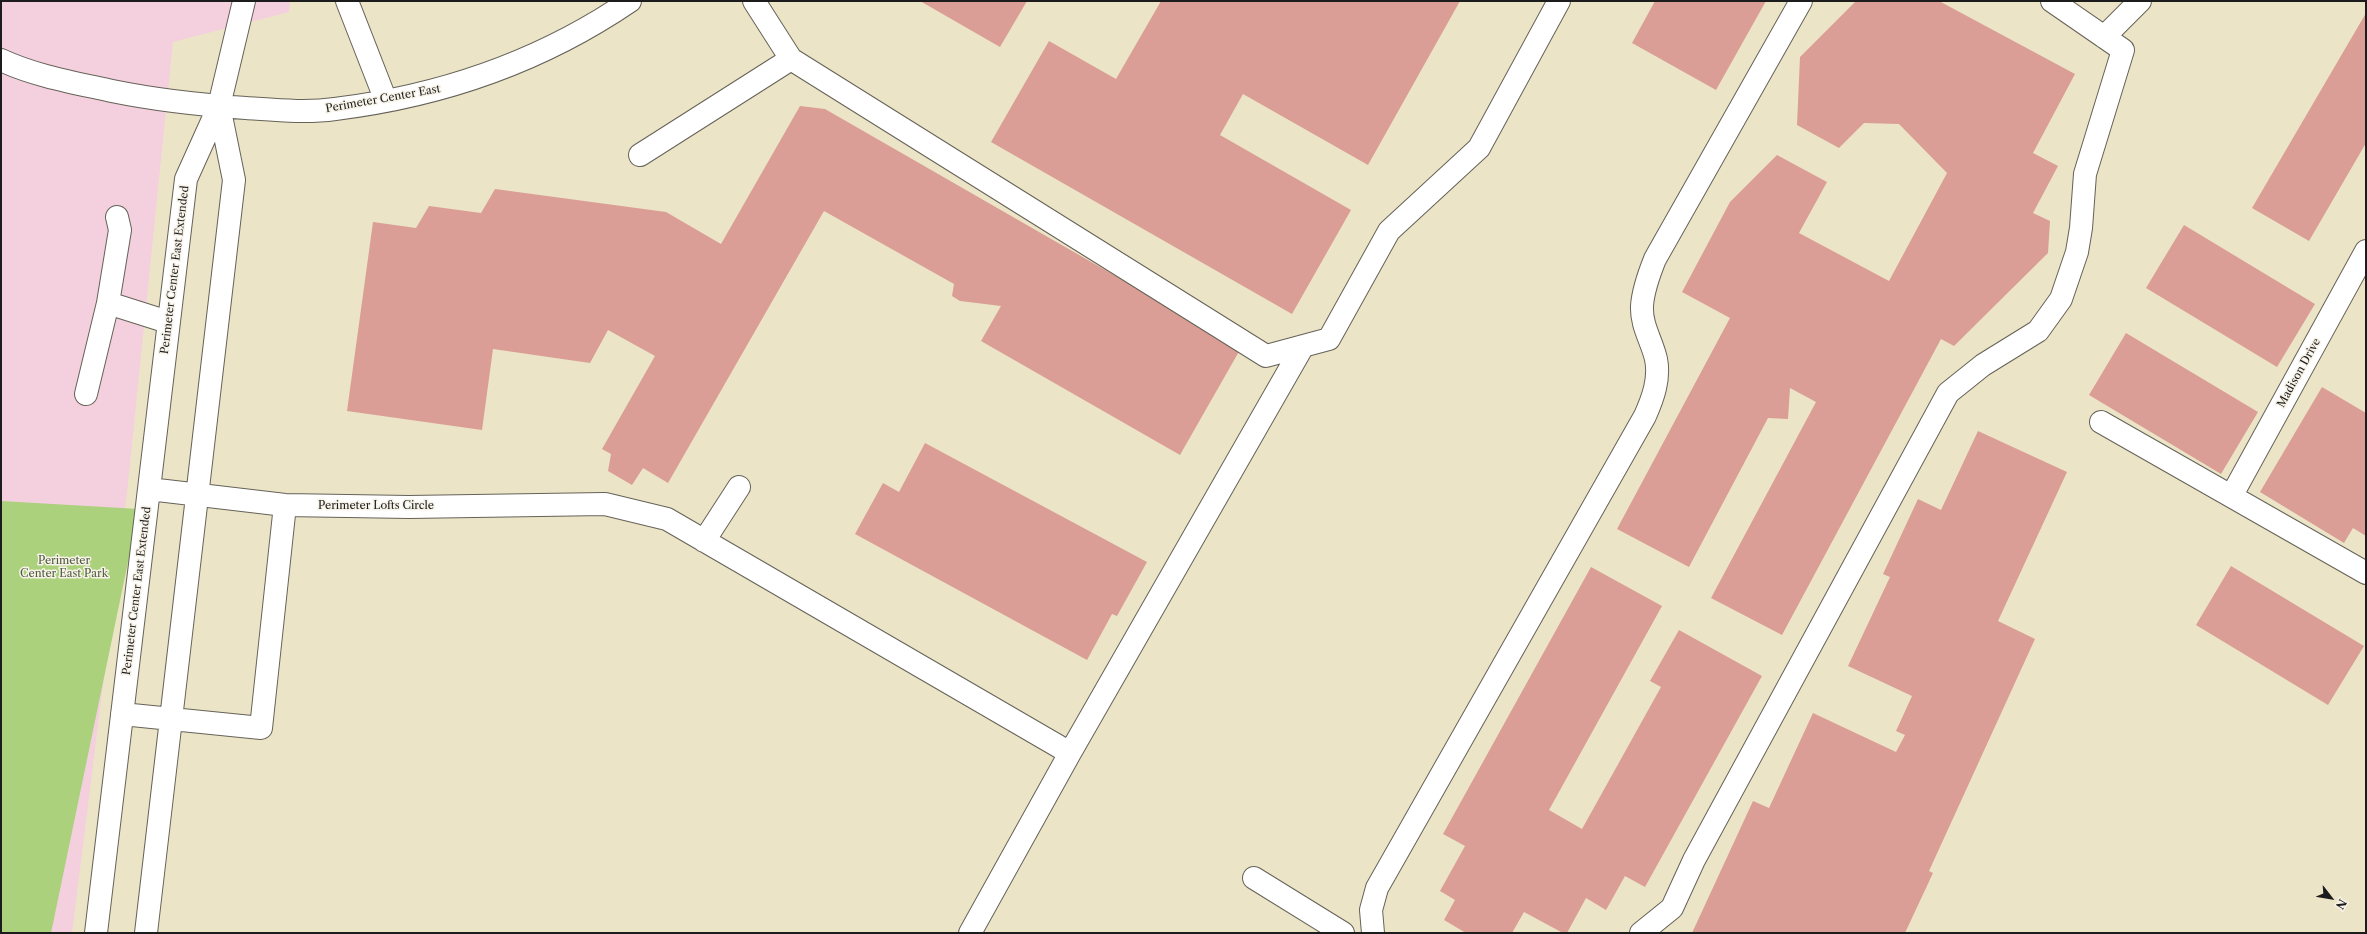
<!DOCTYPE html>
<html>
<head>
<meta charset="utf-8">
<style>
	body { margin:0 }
	#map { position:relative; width:2367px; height:934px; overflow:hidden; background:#ece4c7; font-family:"Libre Caslon Text",serif }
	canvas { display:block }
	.frame { position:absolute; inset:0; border:2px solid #1c1c1c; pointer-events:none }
	.north { position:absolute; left:2311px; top:878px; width:40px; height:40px; -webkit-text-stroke:3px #f7f3e8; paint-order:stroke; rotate:121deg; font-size:11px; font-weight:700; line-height:16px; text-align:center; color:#1c1c1c }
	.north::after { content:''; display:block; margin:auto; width:14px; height:18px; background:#1c1c1c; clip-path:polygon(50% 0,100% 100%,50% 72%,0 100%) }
</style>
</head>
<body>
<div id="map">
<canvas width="2367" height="934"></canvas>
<div class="frame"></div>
<div class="north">N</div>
</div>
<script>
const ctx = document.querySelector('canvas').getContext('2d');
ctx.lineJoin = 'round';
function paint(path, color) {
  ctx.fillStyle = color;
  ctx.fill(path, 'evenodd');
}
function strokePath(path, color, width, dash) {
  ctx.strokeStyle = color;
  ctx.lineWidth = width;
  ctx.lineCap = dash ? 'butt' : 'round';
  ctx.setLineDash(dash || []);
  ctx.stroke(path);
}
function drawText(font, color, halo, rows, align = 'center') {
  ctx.font = font + ' "Libre Caslon Text",serif';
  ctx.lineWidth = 3;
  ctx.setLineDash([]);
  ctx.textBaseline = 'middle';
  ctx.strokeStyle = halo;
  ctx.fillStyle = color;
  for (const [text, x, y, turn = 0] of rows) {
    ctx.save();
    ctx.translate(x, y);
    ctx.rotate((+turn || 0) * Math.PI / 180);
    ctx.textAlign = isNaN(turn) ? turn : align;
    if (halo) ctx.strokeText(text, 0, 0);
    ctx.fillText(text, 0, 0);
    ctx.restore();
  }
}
const built = new Path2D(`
	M1,1H290L289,12L173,42L127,493L72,933H1Z`);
const green = new Path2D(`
	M1,501L139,509L51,933H1Z`);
const building = new Path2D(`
	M920,1H1027L1000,47Z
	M1161,1H1460L1368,165L1243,94L1220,135L1351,210L1292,314L991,142L1049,41L1116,79Z
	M1655,1H1766L1716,90L1632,43Z
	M1856,1H1939L2075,74L2033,153L2058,166L2033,213L2050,221L2048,253L1954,346L1941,339L1782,635L1711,598L1816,402L1790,388L1788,419L1768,418L1689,567L1617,529L1730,318L1682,292L1730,202L1777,155L1827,182L1799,233L1889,281L1947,173L1899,124L1864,123L1839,148L1797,125L1800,57Z
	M2366,13V143L2309,241L2252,208Z
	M800,106L825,109L1241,348L1180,455L981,341L1001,306L960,301L952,296L954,284L824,211L668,483L643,468L632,485L608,471L611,454L602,449L655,356L608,330L590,363L493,349L482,430L347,411L373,222L416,228L429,206L481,213L495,189L666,212L721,244Z
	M2184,225L2315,304L2277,367L2146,288Z
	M2126,333L2258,412L2221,474L2089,395Z
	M2322,387L2366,413V536L2353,528L2344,543L2260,492Z
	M1978,431L2067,472L1998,621L2035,639L1929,871L1933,873L1905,933H1692L1753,801L1769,808L1813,713L1896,752L1905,735L1896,731L1912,696L1848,666L1890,577L1883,574L1918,499L1941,510Z
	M925,443L1147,562L1117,616L1112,614L1087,660L855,534L883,483L899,492Z
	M2231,566L2364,646L2328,705L2196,625Z
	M1591,567L1662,606L1549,810L1582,829L1661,687L1650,681L1679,630L1762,676L1645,887L1625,876L1606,910L1586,898L1567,933H1563L1524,912L1512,933H1466L1444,920L1455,900L1440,891L1465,846L1443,834Z`);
const minor = new Path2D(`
	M347,1L386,101
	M754,1L791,59L1266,356L1329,339L1389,231L1479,148L1559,1
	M2104,37L2140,1
	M1,60C35,76 76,83 112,91C156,100 201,105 246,108C276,110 306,113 335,109C441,96 542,61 630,1
	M640,155L791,59
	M108,303L168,322
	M86,394L108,303L120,230L117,217
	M2101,422L2366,573
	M149,489L285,505L409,507L605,504L667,519L1070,753
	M2232,495L2366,251
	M704,541L739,487
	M122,714L261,728L285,505
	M1254,878L1343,933
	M96,933L186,179L219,106L244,1
	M146,933L234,180L219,106
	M970,933L1070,753L1303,346
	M1373,933L1371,910L1377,888L1645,416C1653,398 1660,379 1656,359C1652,341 1641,326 1642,306C1643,290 1649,274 1655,259L1801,1
	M1641,933L1672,908L1694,860L1948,393L1983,365L2038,331L2061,299L2077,252L2081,228L2085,174L2123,50L2052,1`);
const streetNames = [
	["Perimeter Center East",383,99,-10],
	["Perimeter Center East Extended",175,270,-83],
	["Madison Drive",2299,373,-61],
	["Perimeter Lofts Circle",376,506],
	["Perimeter Center East Extended",137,591,-83]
];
const parkNames = [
	["Perimeter",64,561],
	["Center East Park",64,574]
];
paint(built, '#f4cfde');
paint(green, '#abd17c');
paint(building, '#da9e96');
strokePath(minor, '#656258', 24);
strokePath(minor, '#fff', 22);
drawText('11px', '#1c1c1c', '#f7f3e8', streetNames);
drawText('11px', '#4e5b3e', '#f7f3e8', parkNames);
</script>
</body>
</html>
